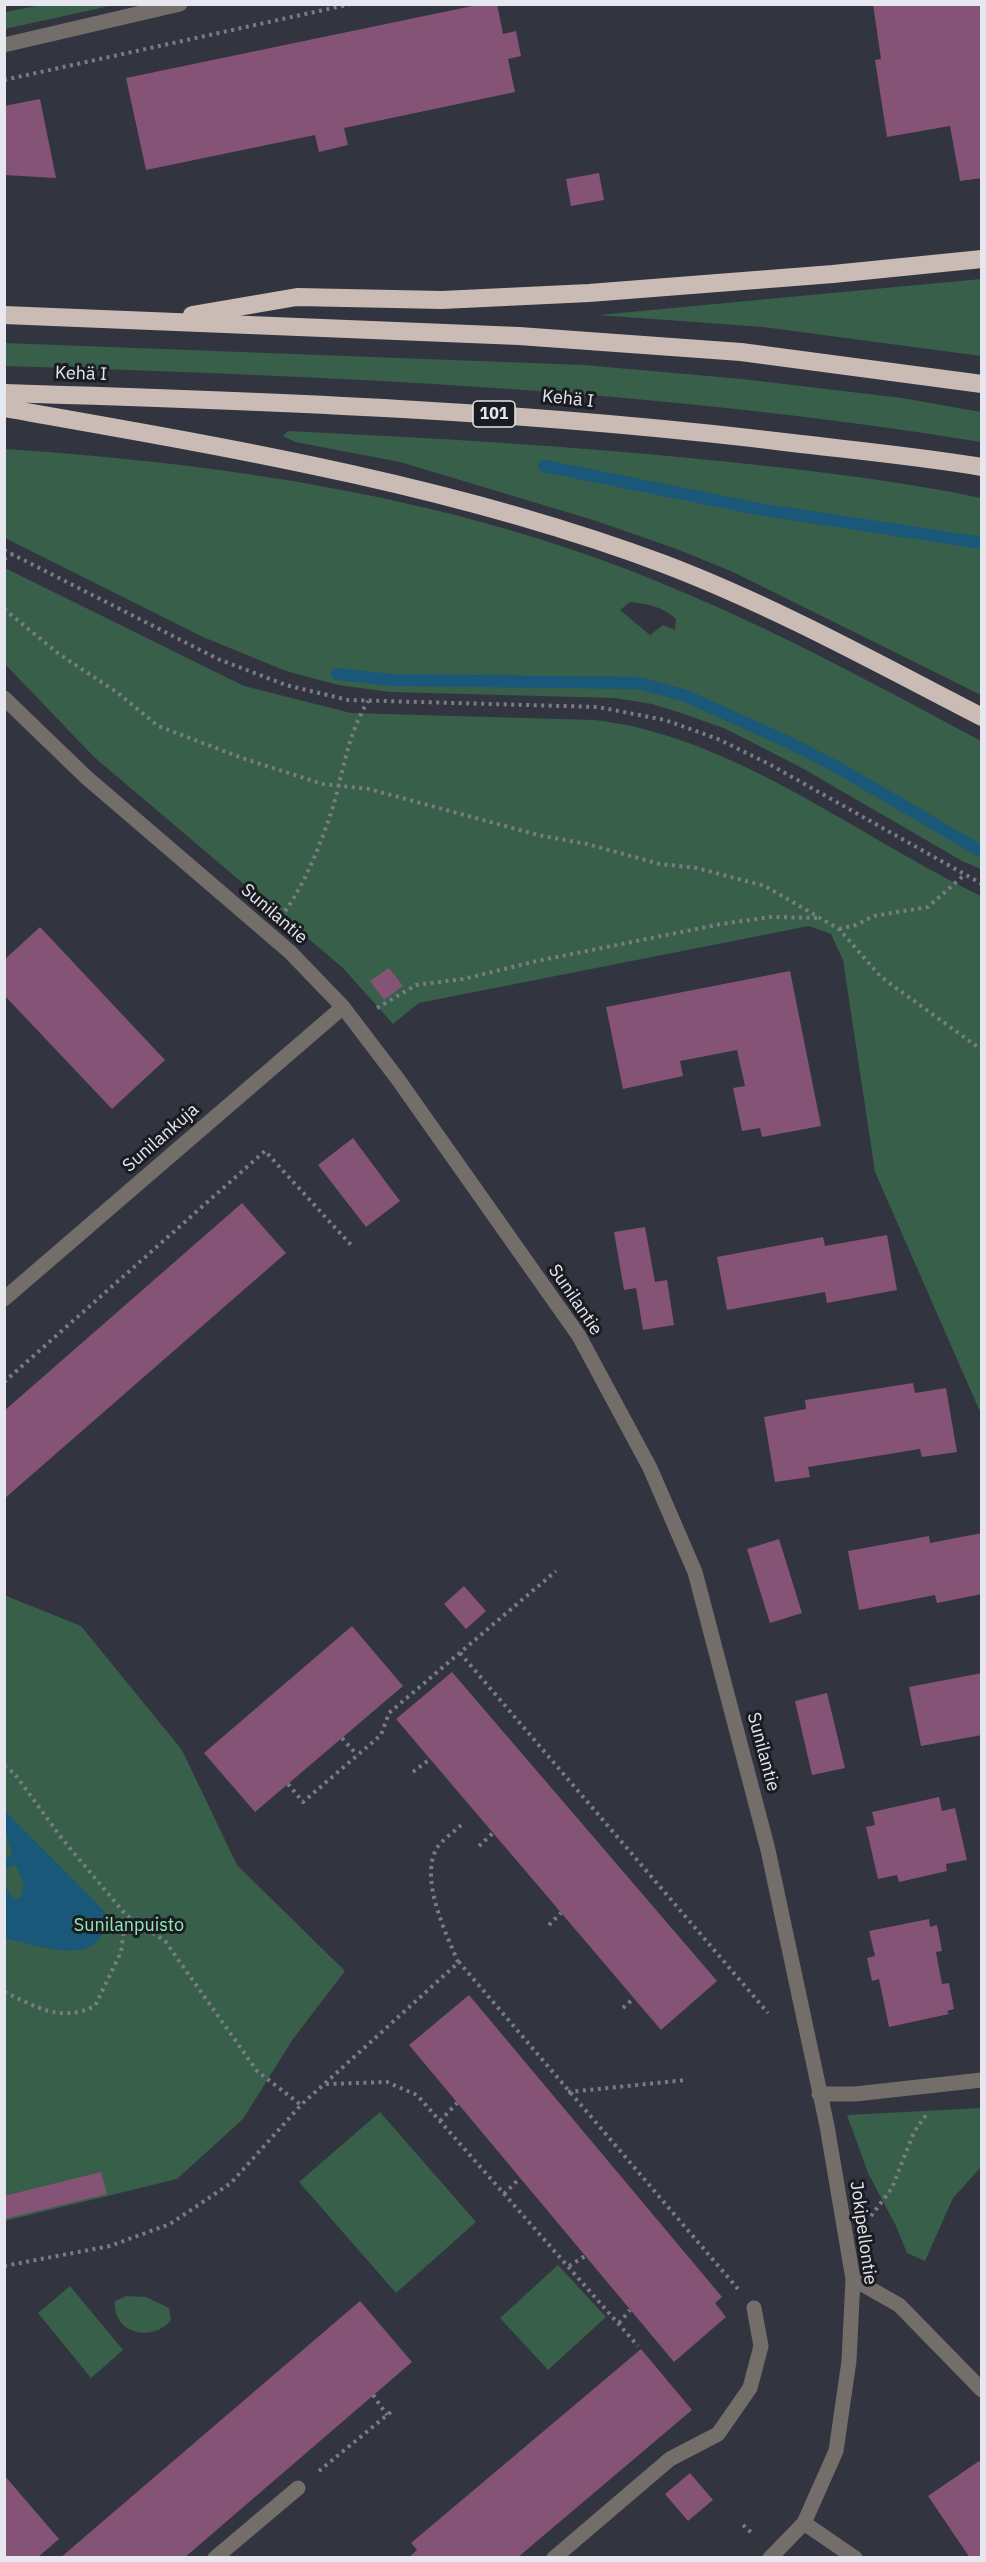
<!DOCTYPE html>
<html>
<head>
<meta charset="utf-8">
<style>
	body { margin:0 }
	#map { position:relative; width:986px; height:2562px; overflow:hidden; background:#32343f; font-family:"IBM Plex Sans",sans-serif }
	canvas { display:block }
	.frame { position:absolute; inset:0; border:6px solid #e6e7ef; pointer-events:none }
</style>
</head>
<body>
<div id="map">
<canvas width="986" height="2562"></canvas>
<div class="frame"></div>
</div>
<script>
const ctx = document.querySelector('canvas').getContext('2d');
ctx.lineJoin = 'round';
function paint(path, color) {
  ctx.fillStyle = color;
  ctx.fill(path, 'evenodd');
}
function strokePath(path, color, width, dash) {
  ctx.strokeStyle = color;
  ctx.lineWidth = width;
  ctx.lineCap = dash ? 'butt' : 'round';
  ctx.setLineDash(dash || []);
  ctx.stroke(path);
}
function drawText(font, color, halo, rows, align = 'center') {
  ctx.font = font + ' "IBM Plex Sans",sans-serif';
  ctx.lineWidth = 6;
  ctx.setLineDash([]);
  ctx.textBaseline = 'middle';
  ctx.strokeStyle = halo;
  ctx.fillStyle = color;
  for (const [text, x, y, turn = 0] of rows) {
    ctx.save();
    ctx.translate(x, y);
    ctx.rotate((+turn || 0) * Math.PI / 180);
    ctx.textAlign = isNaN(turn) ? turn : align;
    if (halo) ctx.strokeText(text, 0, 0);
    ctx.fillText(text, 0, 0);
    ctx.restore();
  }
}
const green = new Path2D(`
	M42,5V4L114,5L5,29V12Z
	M981,279V356L763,327L598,315Z
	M5,343L584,365L742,379L902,398L981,412V442C658,389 332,376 5,366Z
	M288,431C433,438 575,446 720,461C807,470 896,480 981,498V695L733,572L674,548L593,520L400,462L295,442L283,436Z
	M5,449C235,464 472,500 685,593C787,636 884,689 981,741V869L962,861L802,768L726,729L684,714L652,704L614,698L390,692L338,685L286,671L203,637L5,538ZM630,602C648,604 662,606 676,619L675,630L663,625L650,635L620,610Z
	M5,568L244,686L351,713L595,720C733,736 857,836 981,896V1414L875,1172L843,960L831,934L809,926L419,1003L393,1024L343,968L94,757L5,664Z
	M4,1595L81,1626L182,1750L237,1865L345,1971L293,2039L243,2119L177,2179L5,2221Z
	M981,2108V2167L953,2198L925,2261L907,2253L896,2226L868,2173L847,2115Z
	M380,2112L476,2222L396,2293L299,2182Z
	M558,2265L606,2317L548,2370L500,2318Z
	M70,2286L123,2350L91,2378L38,2313Z
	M126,2296L146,2297L169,2308L171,2320C153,2343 112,2334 115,2301Z`);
const water = new Path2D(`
	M5,1811L105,1912C109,1972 40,1946 5,1938V1886L14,1900L21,1897L24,1885L16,1865L5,1868V1859L12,1855L5,1828Z`);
const stream = new Path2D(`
	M544,466L758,509L982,543
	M337,674L392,680L639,683L686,696L790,743L837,767L982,852`);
const building = new Path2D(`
	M482,4H497L503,34L516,31L521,56L508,59L515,92L344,128L348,145L319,152L315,135L146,170L126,78Z
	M873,4H982V178L960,181L950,126L887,137L875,60L881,59Z
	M40,99L56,178L4,175V106Z
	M599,173L604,200L571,206L566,179Z
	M40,927L165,1060L112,1109L4,995V960Z
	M389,968L403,986L384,1000L370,981Z
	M790,971L821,1126L762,1137L760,1128L742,1131L733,1088L745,1086L737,1050L680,1061L683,1076L623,1089L606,1007Z
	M353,1138L400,1201L366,1227L318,1165Z
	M242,1203L286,1253L4,1499V1411Z
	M645,1227L655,1282L667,1280L674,1325L643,1330L636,1288L624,1290L614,1232Z
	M887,1235L897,1290L827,1303L825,1292L727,1310L717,1257L823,1237L825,1246Z
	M913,1383L915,1393L946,1388L957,1452L922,1457L920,1449L808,1467L810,1477L775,1482L764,1417L806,1409L805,1400Z
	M982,1533V1594L937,1603L935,1595L859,1610L848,1551L929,1536L930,1543Z
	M779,1539L802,1613L770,1623L747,1549Z
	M464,1586L486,1611L466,1629L444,1604Z
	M352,1626L403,1686L255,1812L204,1753Z
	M452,1672L717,1981L661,2030L396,1719Z
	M982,1673V1735L921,1746L909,1687Z
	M827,1693L845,1768L812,1775L795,1701Z
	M939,1797L942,1811L955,1808L967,1860L946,1864L947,1871L899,1882L897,1875L878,1879L866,1827L875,1825L872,1812Z
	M929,1919L930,1927L937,1925L942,1951L936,1952L942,1984L949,1983L954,2009L947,2011L949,2014L889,2027L879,1979L872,1981L867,1958L875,1956L869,1931Z
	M469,1995L722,2297L715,2303L726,2317L674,2362L409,2045Z
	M101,2172L107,2194L4,2219V2196Z
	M360,2301L412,2362L184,2558H60Z
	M641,2349L692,2410L517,2558H408L417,2550L411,2543Z
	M979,2461L982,2465V2558H970L928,2496Z
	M690,2473L713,2500L688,2521L665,2494Z
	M4,2475L59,2539L37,2558H4Z`);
const path = new Path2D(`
	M4,80L351,4
	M4,550L218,659L286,685L348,700L598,707L665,720L718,739L769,764L982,884
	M4,559L13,554
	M4,609L59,654L118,693L158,726L242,758L323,784L369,789L538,835L587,844L660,864L697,868L765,886L839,929L881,977L982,1050
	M285,911C307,882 331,820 339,784C347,752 351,730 368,701
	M839,929L856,925L874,916L928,907L963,876
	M377,1008L416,985L463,979L537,961L721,924L771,917L818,918
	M4,1382L265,1151L351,1245
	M460,1653L768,2013
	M342,1738L357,1755
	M4,1766L14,1773L63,1840L126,1915L165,1941L257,2071L301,2105
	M413,1772L430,1759
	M288,1784L303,1802L381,1735L389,1713L556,1571
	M479,1846L493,1833
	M549,1925L561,1913
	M458,1962C446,1933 419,1879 437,1848C442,1840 454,1832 461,1825
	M4,1992C38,2007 59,2023 95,2006L121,1952L126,1915
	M623,2008L634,1998
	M326,2084L387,2082L417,2095L638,2346
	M568,2092L686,2080
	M440,2121L457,2103
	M504,2194L520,2178
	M871,2216L892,2188L914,2132L926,2115
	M4,2266L110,2246L170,2224L231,2183L301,2105L459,1962L738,2289
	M569,2266L585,2256
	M619,2323L630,2310
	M373,2395L387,2415
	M319,2471L392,2411
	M743,2525L753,2534`);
const minor = new Path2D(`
	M4,45L180,4
	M4,698L86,777L290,952L343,1007L397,1078L579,1336L650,1468L695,1572L768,1850L827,2126L853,2279L849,2361L836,2451L804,2523L770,2558
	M4,1299L343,1007
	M819,2094H855L982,2080
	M853,2279L899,2305L982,2390
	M804,2523L855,2558
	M215,2558L298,2488
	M554,2558L670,2459L718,2434L750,2388L761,2346L754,2308`);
const highway = new Path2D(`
	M4,315L519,336L741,352L982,384
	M192,315L297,297L442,300L589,293L833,274L982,259
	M4,393C271,401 536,411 801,444C861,451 922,457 982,467
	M4,408C226,447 453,485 664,564C774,606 877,663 982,717`);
const shields = [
	[494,414,42]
];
const shieldNames = [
	["101",494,414]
];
const streetNames = [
	["Kehä I",81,374,2],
	["Kehä I",568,399,6],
	["Sunilantie",274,914,41],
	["Sunilankuja",161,1138,-41],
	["Sunilantie",575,1300,56],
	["Sunilantie",763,1752,75],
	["Jokipellontie",863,2233,82]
];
const parkNames = [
	["Sunilanpuisto",129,1926]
];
paint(green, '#375f49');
paint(water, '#195878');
strokePath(stream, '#195878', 12);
paint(building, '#845376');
strokePath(path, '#7a7c85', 4, [3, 4.5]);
strokePath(minor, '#746e6b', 15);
strokePath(highway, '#cbbbb5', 18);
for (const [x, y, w] of shields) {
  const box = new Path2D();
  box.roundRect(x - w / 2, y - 13, w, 26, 4.5);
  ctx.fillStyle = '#1b1c21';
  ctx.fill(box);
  strokePath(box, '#e6e7ef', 1.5);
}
drawText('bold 16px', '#e6e7ef', null, shieldNames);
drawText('18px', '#e6e7ef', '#1b1c21', streetNames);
drawText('18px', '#91e9b9', '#1b1c21', parkNames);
</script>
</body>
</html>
